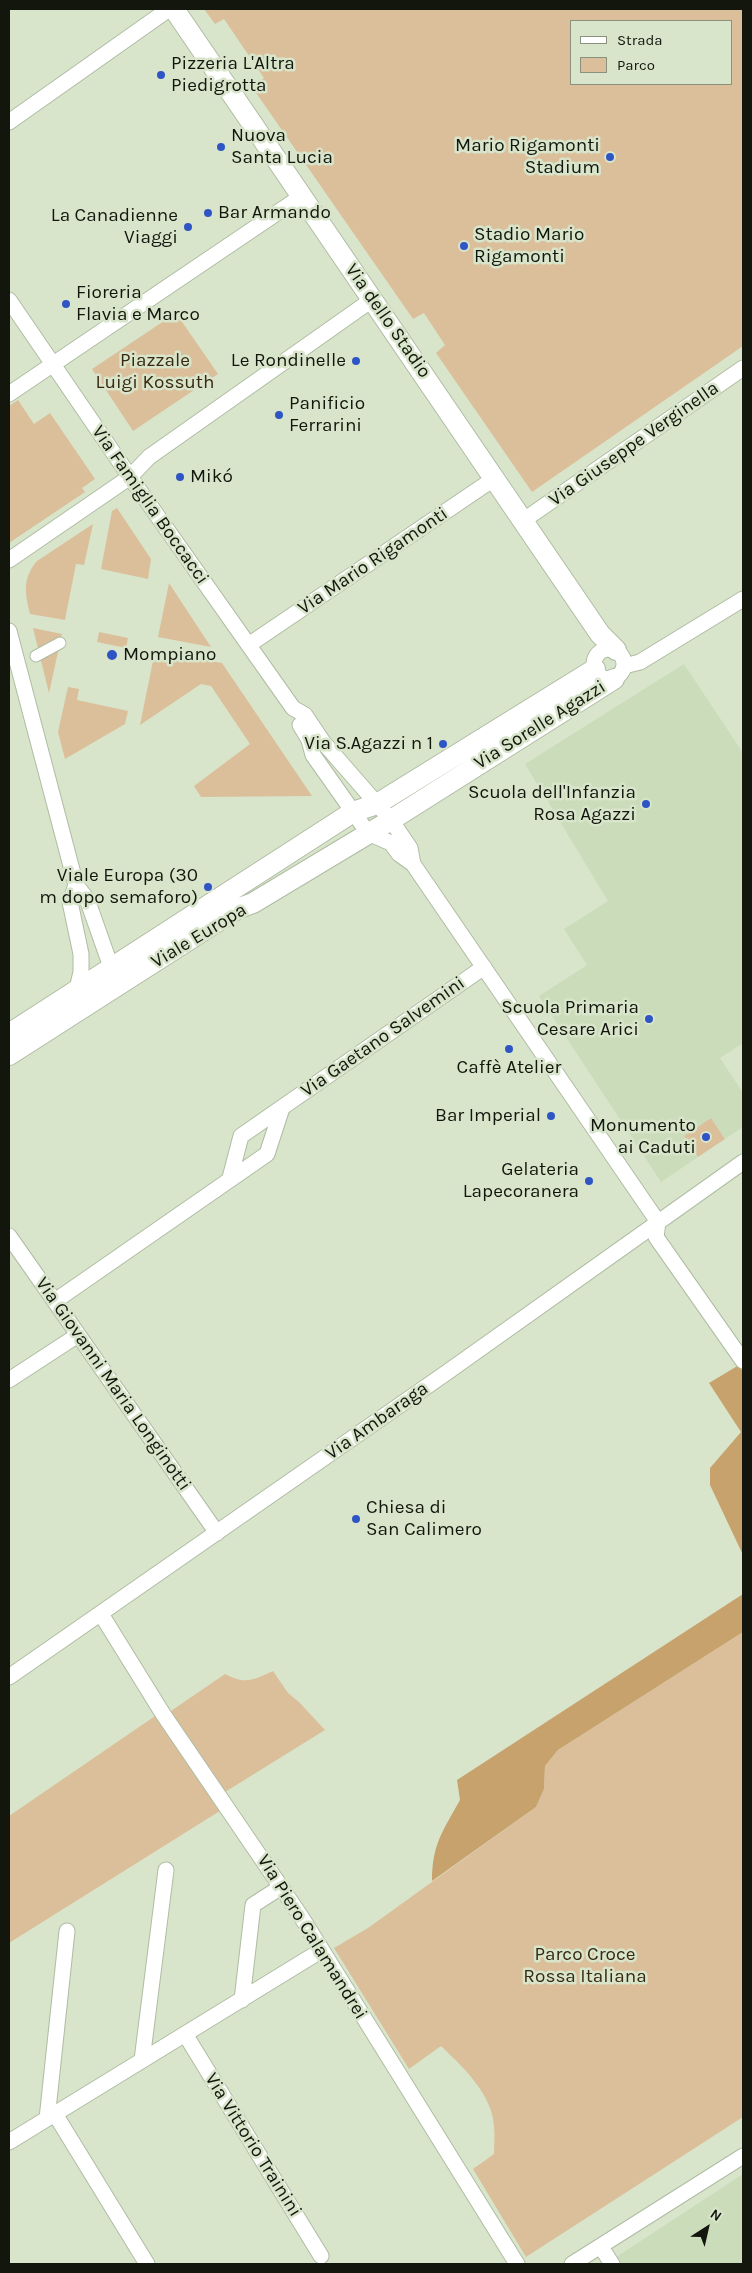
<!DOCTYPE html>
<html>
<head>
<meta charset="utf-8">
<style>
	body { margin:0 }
	#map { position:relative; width:752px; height:2273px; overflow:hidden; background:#d8e5cb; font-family:Karla,sans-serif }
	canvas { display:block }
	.frame { position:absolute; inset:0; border:10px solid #12160d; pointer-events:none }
	.legend { position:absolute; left:570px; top:20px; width:162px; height:65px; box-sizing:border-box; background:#d8e5cb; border:1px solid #89927f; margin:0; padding:6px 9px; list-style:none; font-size:15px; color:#12160d }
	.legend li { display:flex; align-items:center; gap:10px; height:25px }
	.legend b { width:25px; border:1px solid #89927f }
	.north { position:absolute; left:682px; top:2203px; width:50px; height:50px; -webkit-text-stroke:4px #d8e5cb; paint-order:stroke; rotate:35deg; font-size:14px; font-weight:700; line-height:20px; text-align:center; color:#12160d }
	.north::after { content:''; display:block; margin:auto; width:18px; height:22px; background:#12160d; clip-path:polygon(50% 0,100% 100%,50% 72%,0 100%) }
</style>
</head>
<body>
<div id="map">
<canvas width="752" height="2273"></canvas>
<div class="frame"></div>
<ul class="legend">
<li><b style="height:6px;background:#fff"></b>Strada</li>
<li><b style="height:14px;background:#dbbf9a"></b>Parco</li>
</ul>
<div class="north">N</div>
</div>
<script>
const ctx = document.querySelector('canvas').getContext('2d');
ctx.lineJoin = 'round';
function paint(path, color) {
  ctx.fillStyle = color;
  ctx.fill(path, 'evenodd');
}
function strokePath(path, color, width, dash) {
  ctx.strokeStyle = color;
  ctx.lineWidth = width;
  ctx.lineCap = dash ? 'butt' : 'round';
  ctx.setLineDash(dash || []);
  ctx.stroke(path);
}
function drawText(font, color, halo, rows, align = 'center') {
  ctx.font = font + ' Karla,sans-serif';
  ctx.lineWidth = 5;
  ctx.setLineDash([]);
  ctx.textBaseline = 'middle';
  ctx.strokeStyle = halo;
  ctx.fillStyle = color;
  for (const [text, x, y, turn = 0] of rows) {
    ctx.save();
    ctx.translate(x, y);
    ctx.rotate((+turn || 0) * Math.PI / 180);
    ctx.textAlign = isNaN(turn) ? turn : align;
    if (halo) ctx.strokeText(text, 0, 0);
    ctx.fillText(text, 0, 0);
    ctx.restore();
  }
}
const built = new Path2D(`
	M684,664L743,753V1043L720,1058L743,1093V1127L725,1139L711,1118L684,1136L698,1157L661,1182L539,996L587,965L564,929L608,901L525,764Z
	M743,2174V2264L607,2263Z`);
const green = new Path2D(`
	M204,9H743V346L532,492L436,353L445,345L424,313L413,319L252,87L264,78L224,19L215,24ZM571,21H731V84H571Z
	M176,313L218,374L133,431L92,369Z
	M18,400L34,424L50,413L95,479L82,488L85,492L9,543V406Z
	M117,508L151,559L148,579L101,569L112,511Z
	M93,524L84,565L76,564L65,620L30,614C25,593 22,579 37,561Z
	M169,583L211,647L158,637Z
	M33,628L62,634L49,693Z
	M99,632L128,638L126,648L97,642Z
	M155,651L222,663L312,796L201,797L194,786L250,744L211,686L201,684L140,725Z
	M68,687L79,689L77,700L128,711L125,724L65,759L58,732Z
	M711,1118L725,1139L698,1157L684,1136Z
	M743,1632V2117L526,2257L473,2169L494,2154C494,2145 495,2136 494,2126C492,2094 463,2067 441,2046L409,2069L334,1948L368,1928L536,1807L544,1789L545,1766L558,1750Z
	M273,1671L288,1693L299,1702L325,1730L225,1792L168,1713L225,1674C246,1685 253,1680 273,1671Z
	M158,1714L223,1809L9,1943V1816Z`);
const forest = new Path2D(`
	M739,1365L743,1372V1555L710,1485V1468L741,1432L709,1383Z
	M743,1594V1632L558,1750L545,1766L544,1789L536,1807L432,1881C432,1844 443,1831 460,1800L457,1780Z`);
const pedestrian = new Path2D(`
	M36,656L60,643`);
const minor = new Path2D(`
	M9,122L169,9
	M9,300L130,477L293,708L305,715L323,742L391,820L410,848L413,864
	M9,394L302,196
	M524,520L743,368
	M9,560L130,477L149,457L373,299
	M9,631L76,885L87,899L111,967
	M250,644L495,478
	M594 664a15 15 0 1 1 30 0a15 15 0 1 1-30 0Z
	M624,666L640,662L743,599
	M300,725L309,740L313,755L368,833L391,843L399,854L413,864L658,1222
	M76,885L70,902L81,954V972L77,989
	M230,1178L241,1136L484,967
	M658,1222L656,1237L743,1361
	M9,1236L217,1533
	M55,1301L267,1154L282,1108
	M9,1380L78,1335
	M101,1614L163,1714L302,1918L517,2264
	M9,1677L446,1373L743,1162
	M242,2000L253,1905L281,1887
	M185,2034L321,2256
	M142,2060L166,1870
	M55,2114L147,2264
	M47,2119L67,1931
	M9,2142L322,1950
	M601,2247L612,2264
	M572,2264L743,2156`);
const tertiary = new Path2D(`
	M174,9L600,634L616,650
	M9,1034L353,812L377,804L595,669
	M9,1055L237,909L253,903L391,820L614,679`);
const markers = [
	[161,75,5,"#2f55c5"],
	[221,147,5,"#2f55c5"],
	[610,157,5,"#2f55c5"],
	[208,213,5,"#2f55c5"],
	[188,227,5,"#2f55c5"],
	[464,246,5,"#2f55c5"],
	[66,304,5,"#2f55c5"],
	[356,361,5,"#2f55c5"],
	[279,415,5,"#2f55c5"],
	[180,477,5,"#2f55c5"],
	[112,655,6,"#2f55c5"],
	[443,744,5,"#2f55c5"],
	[646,804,5,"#2f55c5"],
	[208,887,5,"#2f55c5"],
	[649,1019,5,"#2f55c5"],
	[509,1049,5,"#2f55c5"],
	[551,1116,5,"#2f55c5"],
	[706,1137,5,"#2f55c5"],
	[589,1181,5,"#2f55c5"],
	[356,1519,5,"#2f55c5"]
];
const poiNames = [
	["Pizzeria L'Altra",171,64,"left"],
	["Piedigrotta",171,86,"left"],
	["Nuova",231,136,"left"],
	["Santa Lucia",231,158,"left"],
	["Mario Rigamonti",600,146],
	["Stadium",600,168],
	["Bar Armando",218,213,"left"],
	["La Canadienne",178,216],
	["Viaggi",178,238],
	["Stadio Mario",474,235,"left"],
	["Rigamonti",474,257,"left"],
	["Fioreria",76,293,"left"],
	["Flavia e Marco",76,315,"left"],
	["Le Rondinelle",346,361],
	["Panificio",289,404,"left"],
	["Ferrarini",289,426,"left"],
	["Mikó",190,477,"left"],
	["Mompiano",123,655,"left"],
	["Via S.Agazzi n 1",433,744],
	["Scuola dell'Infanzia",636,793],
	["Rosa Agazzi",636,815],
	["Viale Europa (30",198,876],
	["m dopo semaforo)",198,898],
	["Scuola Primaria",639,1008],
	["Cesare Arici",639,1030],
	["Caffè Atelier",509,1068,"center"],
	["Bar Imperial",541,1116],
	["Monumento",696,1126],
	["ai Caduti",696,1148],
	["Gelateria",579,1170],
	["Lapecoranera",579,1192],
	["Chiesa di",366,1508,"left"],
	["San Calimero",366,1530,"left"]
];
const streetNames = [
	["Via dello Stadio",388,321,55],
	["Via Giuseppe Verginella",634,444,-35],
	["Via Famiglia Boccacci",150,505,55],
	["Via Mario Rigamonti",373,561,-34],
	["Via Sorelle Agazzi",540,725,-32],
	["Viale Europa",199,936,-31],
	["Via Gaetano Salvemini",383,1037,-35],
	["Via Giovanni Maria Longinotti",113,1384,55],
	["Via Ambaraga",377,1421,-35],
	["Via Piero Calamandrei",312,1937,58],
	["Via Vittorio Trainini",253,2145,58]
];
const parkNames = [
	["Piazzale",155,361],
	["Luigi Kossuth",155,383],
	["Parco Croce",585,1955],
	["Rossa Italiana",585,1977]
];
paint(built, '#cbdcba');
paint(green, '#dbbf9a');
paint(forest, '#c8a26d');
strokePath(pedestrian, '#afbca3', 13);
strokePath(minor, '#afbca3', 17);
strokePath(tertiary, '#afbca3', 22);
strokePath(pedestrian, '#fff', 11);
strokePath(minor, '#fff', 15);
strokePath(tertiary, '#fff', 20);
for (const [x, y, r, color] of markers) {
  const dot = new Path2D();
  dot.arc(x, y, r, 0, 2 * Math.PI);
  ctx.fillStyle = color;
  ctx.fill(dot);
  strokePath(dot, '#d8e5cb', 2);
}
drawText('19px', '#12160d', '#d8e5cb', poiNames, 'right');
drawText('19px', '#12160d', '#d8e5cb', streetNames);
drawText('19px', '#392810', '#d8e5cb', parkNames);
</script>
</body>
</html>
